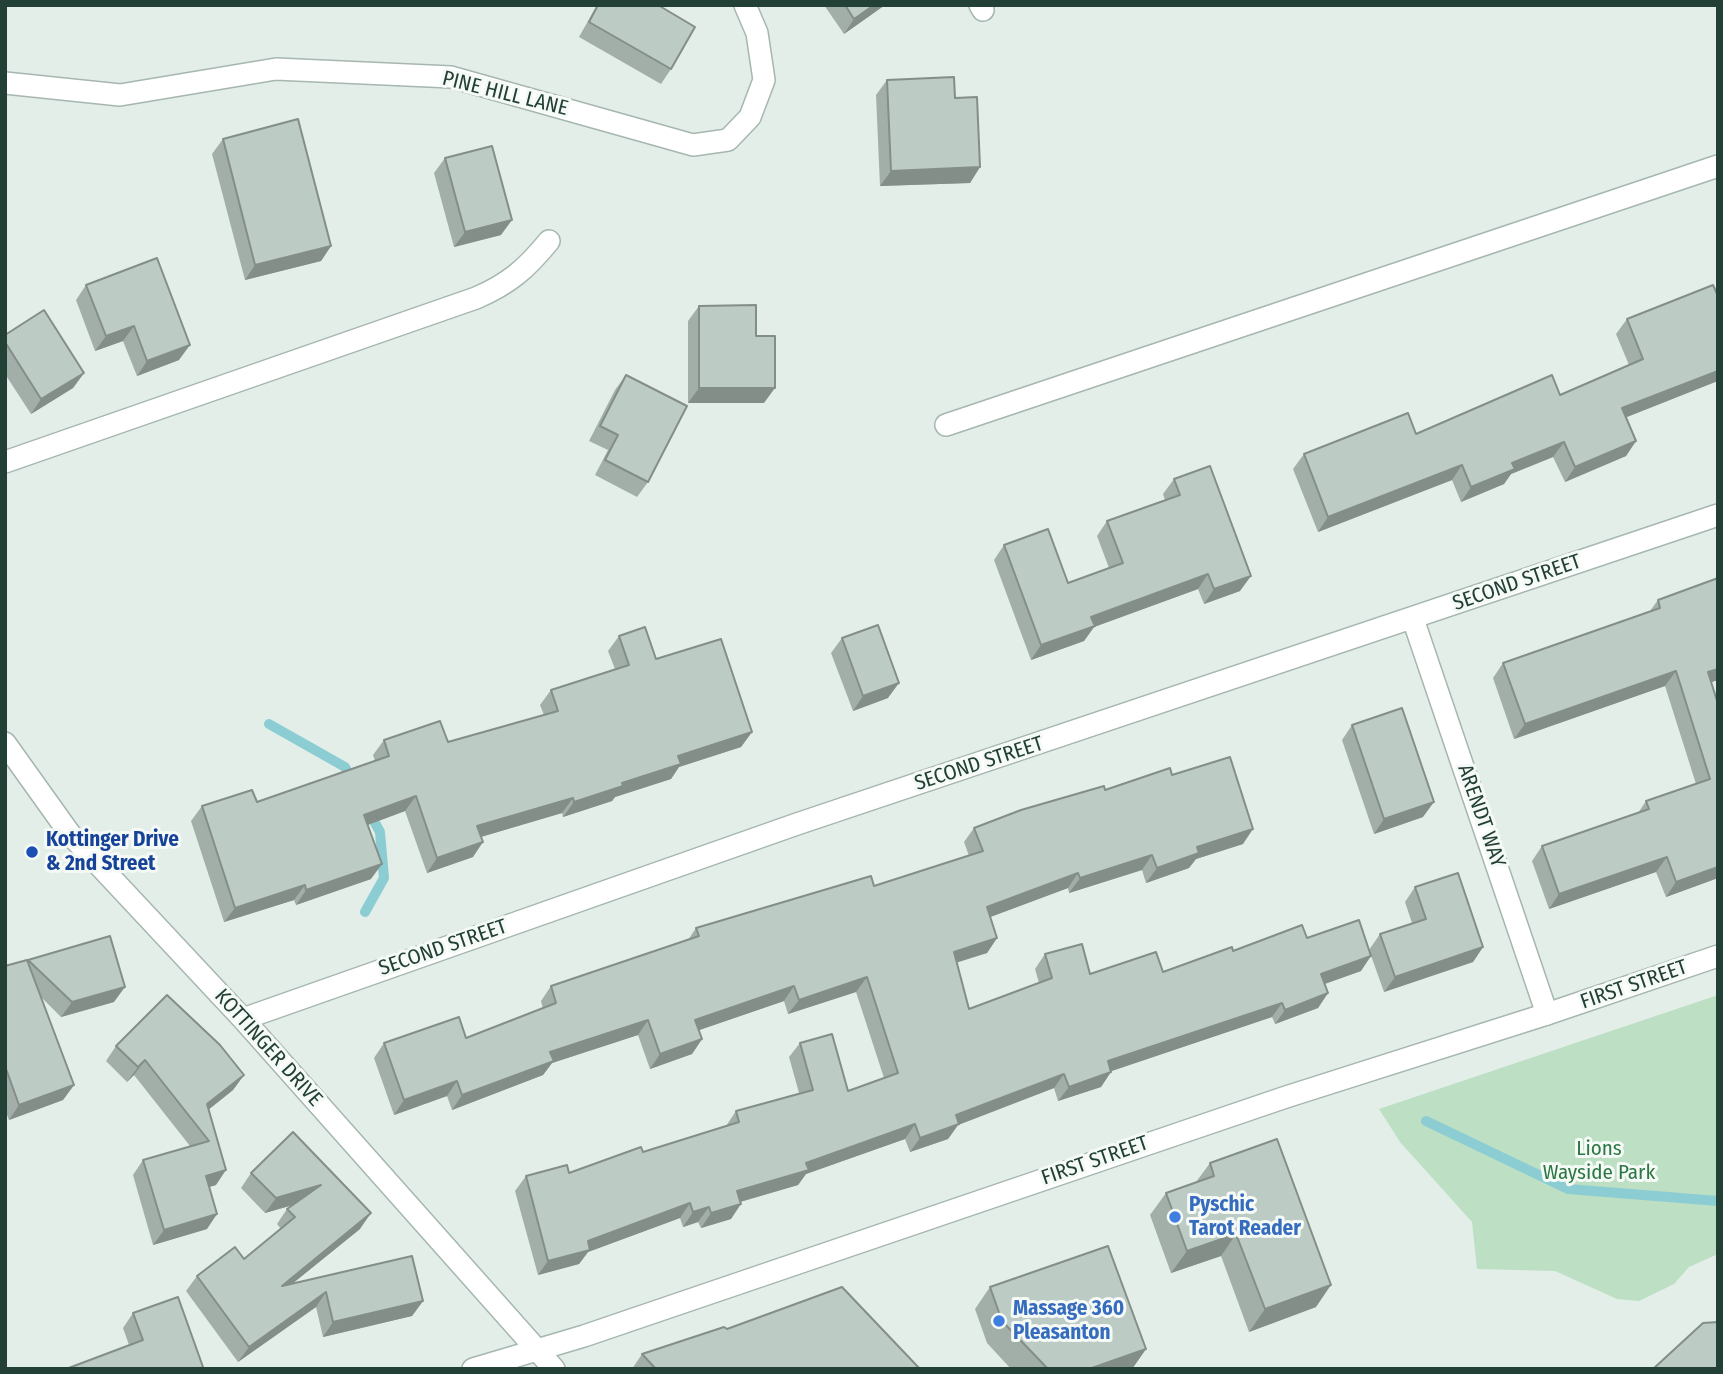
<!DOCTYPE html>
<html>
<head>
<meta charset="utf-8">
<style>
	body { margin:0 }
	#map { position:relative; width:1723px; height:1374px; overflow:hidden; background:#e4eee9; font-family:"Fira Sans Condensed",sans-serif }
	canvas { display:block }
	.frame { position:absolute; inset:0; border:7px solid #234036; pointer-events:none }
</style>
</head>
<body>
<div id="map">
<canvas width="1723" height="1374"></canvas>
<div class="frame"></div>
</div>
<script>
const ctx = document.querySelector('canvas').getContext('2d');
ctx.lineJoin = 'round';
function paint(path, color) {
  ctx.fillStyle = color;
  ctx.fill(path, 'evenodd');
}
function strokePath(path, color, width, dash) {
  ctx.strokeStyle = color;
  ctx.lineWidth = width;
  ctx.lineCap = dash ? 'butt' : 'round';
  ctx.setLineDash(dash || []);
  ctx.stroke(path);
}
function drawText(font, color, halo, rows, align = 'center') {
  ctx.font = font + ' "Fira Sans Condensed",sans-serif';
  ctx.lineWidth = 6;
  ctx.setLineDash([]);
  ctx.textBaseline = 'middle';
  ctx.strokeStyle = halo;
  ctx.fillStyle = color;
  for (const [text, x, y, turn = 0] of rows) {
    ctx.save();
    ctx.translate(x, y);
    ctx.rotate((+turn || 0) * Math.PI / 180);
    ctx.textAlign = isNaN(turn) ? turn : align;
    if (halo) ctx.strokeText(text, 0, 0);
    ctx.fillText(text, 0, 0);
    ctx.restore();
  }
}
const green = new Path2D(`
	M1718,995V1254L1689,1267L1674,1284L1639,1301L1617,1299L1555,1271L1477,1269L1472,1222L1400,1142L1379,1109Z`);
const stream = new Path2D(`
	M269,724L345,767L353,782
	M365,912L384,878L380,832L368,810
	M1426,1121L1568,1189L1718,1201`);
const minor = new Path2D(`
	M980,5L983,10
	M5,83L120,95L276,69L451,77L693,145L728,140L750,117L764,80L757,33L745,5
	M946,425L1718,166
	M5,462L476,298C509,284 527,268 549,241
	M1413,619L1547,1014
	M5,743L70,834L243,1019L554,1369
	M243,1019L797,824L1718,515`);
const tertiary = new Path2D(`
	M473,1369L584,1336L1286,1097L1547,1014L1718,956`);
const wall = new Path2D(`
	M597,5H658L671,69L661,84L579,37Z
	M824,5H885L844,34Z
	M887,80L955,98L980,167L970,183L880,186L876,95Z
	M223,139L331,246L321,261L245,280L212,154Z
	M445,158L501,235L454,247L434,173Z
	M86,285L179,360L137,376L123,341L95,351L76,300Z
	M1713,285L1626,418L1636,441L1626,456L1565,482L1553,457L1511,474L1504,484L1461,502L1452,480L1318,532L1293,469L1304,454L1416,434L1560,395L1629,365L1616,334L1627,319Z
	M699,306L756,336L764,403H688V321Z
	M5,335L84,373L73,388L31,414L5,374Z
	M626,375L648,482L637,497L595,475L608,450L589,441L615,390Z
	M1174,479L1240,591L1204,604L1198,589L1094,627L1084,641L1031,660L994,560L1004,545L1068,583L1109,568L1097,536L1107,521L1165,500L1163,494Z
	M1718,578V680L1711,682L1718,878L1666,897L1656,872L1549,909L1532,861L1542,846L1638,813L1646,801L1696,784L1665,686L1514,739L1493,678L1503,663L1650,611L1658,600Z
	M619,636L656,659L752,732L741,747L679,767L671,779L615,797L612,801L563,817L562,813L481,837L473,857L427,873L405,811L368,825L371,879L296,905L294,900L224,922L191,821L202,806L257,802L375,761L373,755L384,740L448,742L544,715L540,705L551,690L615,669L608,651Z
	M842,638L888,698L853,711L831,653Z
	M1352,725L1423,817L1374,834L1342,740Z
	M1172,775L1243,844L1196,859L1189,868L1146,883L1142,870L1069,893L1068,888L990,917L997,938L987,953L956,962L969,1009L1039,983L1035,969L1045,954L1090,974L1163,972L1233,951L1307,938L1361,971L1325,984L1328,993L1318,1008L1275,1024L1272,1017L1111,1071L1101,1087L1058,1101L1054,1088L958,1125L948,1139L910,1152L905,1139L806,1174L798,1185L740,1202L731,1219L701,1228L698,1222L683,1227L680,1218L588,1252L579,1264L538,1275L515,1191L526,1176L569,1173L643,1152L726,1126L736,1111L799,1093L789,1057L800,1043L848,1091L884,1078L856,992L788,1014L784,1001L699,1030L702,1039L692,1054L650,1069L638,1035L552,1063L543,1075L452,1110L447,1096L394,1115L374,1058L384,1043L466,1038L543,1009L541,1001L551,986L688,940L696,928L874,886L969,856L964,842L974,828L1105,790Z
	M1415,887L1483,947L1473,962L1384,992L1369,950L1380,934L1412,923L1405,902Z
	M28,960L114,1002L61,1017L41,997L74,1085L63,1100L9,1120L5,1110V966L27,961Z
	M116,1046L244,1075L233,1090L209,1109L216,1185L209,1187L207,1229L153,1245L133,1175L143,1160L190,1146L134,1075L127,1082L106,1061Z
	M1210,1163L1316,1307L1249,1332L1221,1256L1171,1273L1150,1215L1166,1193L1196,1182Z
	M251,1173L360,1229L293,1283L423,1301L412,1316L323,1337L316,1307L238,1362L186,1291L197,1276L244,1259L281,1229L277,1224L287,1209L293,1205L265,1213L241,1188Z
	M990,1287L1146,1349L1132,1369H1011L987,1343L975,1309Z
	M133,1313L203,1367L129,1345L123,1328Z
	M727,1329L920,1369H632L642,1354Z`);
const shadedWall = new Path2D(`
	M874,5H885L844,34L854,19Z
	M980,167L970,183L880,186L891,171Z
	M512,220L501,235L454,247L465,232Z
	M331,246L321,261L245,280L255,265Z
	M134,326L123,341L95,351L106,336Z
	M190,345L179,360L137,376L147,361Z
	M1718,371V381L1612,423L1622,408Z
	M84,373L73,388L31,414L41,399Z
	M699,388H775L764,403H688Z
	M1636,441L1626,456L1565,482L1575,467Z
	M1564,442L1553,457L1511,474L1504,484L1461,502L1471,487L1512,463Z
	M1462,465L1452,480L1318,532L1328,517Z
	M1208,574L1198,589L1094,627L1084,641L1031,660L1041,645L1091,617Z
	M1251,576L1240,591L1204,604L1214,589Z
	M1718,668V680L1697,687L1708,672Z
	M1676,671L1665,686L1514,739L1525,724Z
	M899,683L888,698L853,711L863,696Z
	M752,732L741,747L679,767L671,779L615,797L612,801L563,817L574,802L622,783L678,756Z
	M416,796L405,811L354,830L364,815Z
	M573,798L562,813L467,841L477,826Z
	M1434,802L1423,817L1374,834L1384,819Z
	M1253,829L1243,844L1196,859L1189,868L1146,883L1157,868L1197,847Z
	M483,842L473,857L427,873L437,858Z
	M1152,855L1142,870L1069,893L1080,878Z
	M1667,857L1656,872L1549,909L1559,894Z
	M382,864L371,879L296,905L306,890Z
	M1718,867V878L1666,897L1676,882Z
	M1078,873L1068,888L977,922L987,907Z
	M305,885L294,900L224,922L235,908Z
	M997,938L987,953L943,967L954,952Z
	M1483,947L1473,962L1384,992L1395,977Z
	M1371,956L1361,971L1310,989L1321,974Z
	M867,977L856,992L788,1014L799,1000Z
	M794,986L784,1001L685,1035L695,1020Z
	M125,987L114,1002L61,1017L72,1002Z
	M1328,993L1318,1008L1275,1024L1285,1010Z
	M1282,1003L1272,1017L1097,1076L1108,1061Z
	M648,1020L638,1035L552,1063L543,1075L452,1110L462,1095L550,1052Z
	M702,1039L692,1054L650,1069L660,1054Z
	M145,1060L134,1075L127,1082L138,1067Z
	M1111,1072L1101,1087L1058,1101L1069,1087Z
	M1064,1074L1054,1088L958,1125L948,1139L910,1152L920,1138L956,1115Z
	M244,1075L233,1090L197,1119L207,1104Z
	M457,1081L447,1096L394,1115L404,1100Z
	M74,1085L63,1100L9,1120L19,1105Z
	M915,1124L905,1139L806,1174L798,1185L726,1206L737,1191L806,1163Z
	M226,1170L216,1185L196,1191L206,1176Z
	M321,1185L310,1200L265,1213L276,1198Z
	M690,1203L680,1218L588,1252L579,1264L538,1275L548,1261L588,1241Z
	M741,1204L731,1219L701,1228L711,1213Z
	M709,1207L698,1222L683,1227L693,1212Z
	M371,1213L360,1229L271,1301L282,1286Z
	M217,1214L207,1229L153,1245L164,1230Z
	M1236,1234L1221,1256L1171,1273L1187,1251Z
	M1331,1285L1316,1307L1249,1332L1265,1309Z
	M326,1292L316,1307L238,1362L249,1347Z
	M423,1301L412,1316L323,1337L333,1322Z
	M1146,1349L1132,1369H1089Z`);
const building = new Path2D(`
	M598,5H658L695,27L671,69L589,22Z
	M845,5H874L854,19Z
	M954,77L955,98L977,97L980,167L891,171L887,80Z
	M298,119L331,246L255,265L223,139Z
	M492,146L512,220L465,232L445,158Z
	M157,258L190,345L147,361L134,326L106,336L86,285Z
	M1713,285L1718,296V371L1622,408L1636,441L1575,467L1564,442L1512,463L1515,469L1471,487L1462,465L1328,517L1304,454L1408,413L1416,434L1552,375L1560,395L1643,359L1627,319Z
	M756,305V336H775V388H699V306Z
	M44,310L84,373L41,399L5,342V335Z
	M626,375L687,406L648,482L605,460L618,435L600,426Z
	M1210,466L1251,576L1214,589L1208,574L1091,617L1095,626L1041,645L1004,545L1048,529L1068,583L1123,563L1107,521L1180,495L1174,479Z
	M1718,578V669L1708,672L1718,704V867L1676,882L1667,857L1559,894L1542,846L1649,809L1646,801L1710,779L1676,671L1525,724L1503,663L1660,608L1658,600Z
	M878,625L899,683L863,696L842,638Z
	M645,627L656,659L721,639L752,732L678,756L681,764L622,783L623,786L574,802L573,798L477,826L483,842L437,858L416,796L364,815L382,864L306,890L305,885L235,908L202,806L252,790L257,802L389,756L384,740L440,721L448,742L558,711L551,690L629,665L619,636Z
	M1402,708L1434,802L1384,819L1352,725Z
	M1230,757L1253,829L1197,847L1199,853L1157,868L1152,855L1080,878L1078,873L987,907L997,938L954,952L969,1009L1052,978L1045,954L1082,944L1090,974L1156,952L1163,972L1232,947L1233,951L1302,925L1307,938L1359,920L1371,956L1321,974L1328,993L1285,1010L1282,1003L1108,1061L1111,1072L1069,1087L1064,1074L956,1115L959,1124L920,1138L915,1124L806,1163L809,1170L737,1191L741,1204L711,1213L709,1207L693,1212L690,1203L588,1241L590,1250L548,1261L526,1176L567,1165L569,1173L641,1147L643,1152L739,1122L736,1111L813,1090L800,1043L832,1034L848,1091L898,1073L867,977L799,1000L794,986L695,1020L702,1039L660,1054L648,1020L550,1052L554,1061L462,1095L457,1081L404,1100L384,1043L459,1017L466,1038L556,1003L551,986L699,936L696,928L871,876L874,886L983,851L974,828L1021,810L1104,786L1105,790L1170,768L1172,775Z
	M1458,873L1483,947L1395,977L1380,934L1426,919L1415,887Z
	M110,936L125,987L72,1002L28,960Z
	M27,960L74,1085L19,1105L5,1066V966Z
	M167,995L220,1045L244,1075L207,1104L226,1170L206,1176L217,1214L164,1230L143,1160L209,1141L145,1060L138,1067L116,1046Z
	M293,1132L371,1213L282,1286L412,1256L423,1301L333,1322L326,1292L249,1347L197,1276L235,1247L244,1259L295,1217L287,1209L321,1185L276,1198L251,1173Z
	M1277,1139L1331,1285L1265,1309L1236,1234L1187,1251L1166,1193L1214,1176L1210,1163Z
	M1108,1246L1146,1349L1089,1369H1048L1002,1321L990,1287Z
	M842,1287L920,1369H656L642,1354L724,1327L727,1329Z
	M178,1297L203,1367L199,1369H66L143,1340L133,1313Z
	M1718,1322V1369H1653L1703,1323Z`);
const markers = [
	[32,852,7,"#1a4fb4"],
	[1175,1217,7,"#3f7fe0"],
	[999,1321,7,"#3f7fe0"]
];
const streetNames = [
	["PINE HILL LANE",505,94,14],
	["SECOND STREET",1517,583,-19],
	["SECOND STREET",979,764,-18],
	["ARENDT WAY",1481,816,71],
	["SECOND STREET",443,948,-19],
	["FIRST STREET",1634,985,-19],
	["KOTTINGER DRIVE",268,1048,48],
	["FIRST STREET",1095,1161,-19]
];
const transitNames = [
	["Kottinger Drive",46,840],
	["& 2nd Street",46,864]
];
const parkNames = [
	["Lions",1599,1149],
	["Wayside Park",1599,1173]
];
const shopNames = [
	["Pyschic",1189,1205],
	["Tarot Reader",1189,1229],
	["Massage 360",1013,1309],
	["Pleasanton",1013,1333]
];
paint(green, '#bddfc4');
strokePath(stream, '#8ccdd3', 10);
strokePath(minor, '#a6b6b0', 24);
strokePath(tertiary, '#a6b6b0', 24);
strokePath(minor, '#fff', 21);
strokePath(tertiary, '#fff', 21);
paint(wall, '#a2afa9');
paint(shadedWall, '#848e89');
paint(building, '#bccbc4');
strokePath(building, '#848e89', 2);
for (const [x, y, r, color] of markers) {
  const dot = new Path2D();
  dot.arc(x, y, r, 0, 2 * Math.PI);
  ctx.fillStyle = color;
  ctx.fill(dot);
  strokePath(dot, '#f5faf7', 2.5);
}
drawText('21px', '#234036', '#f5faf7', streetNames);
drawText('bold 21px', '#164399', '#f5faf7', transitNames, 'left');
drawText('21px', '#2c7744', '#f5faf7', parkNames);
drawText('bold 21px', '#366cbe', '#f5faf7', shopNames, 'left');
</script>
</body>
</html>
